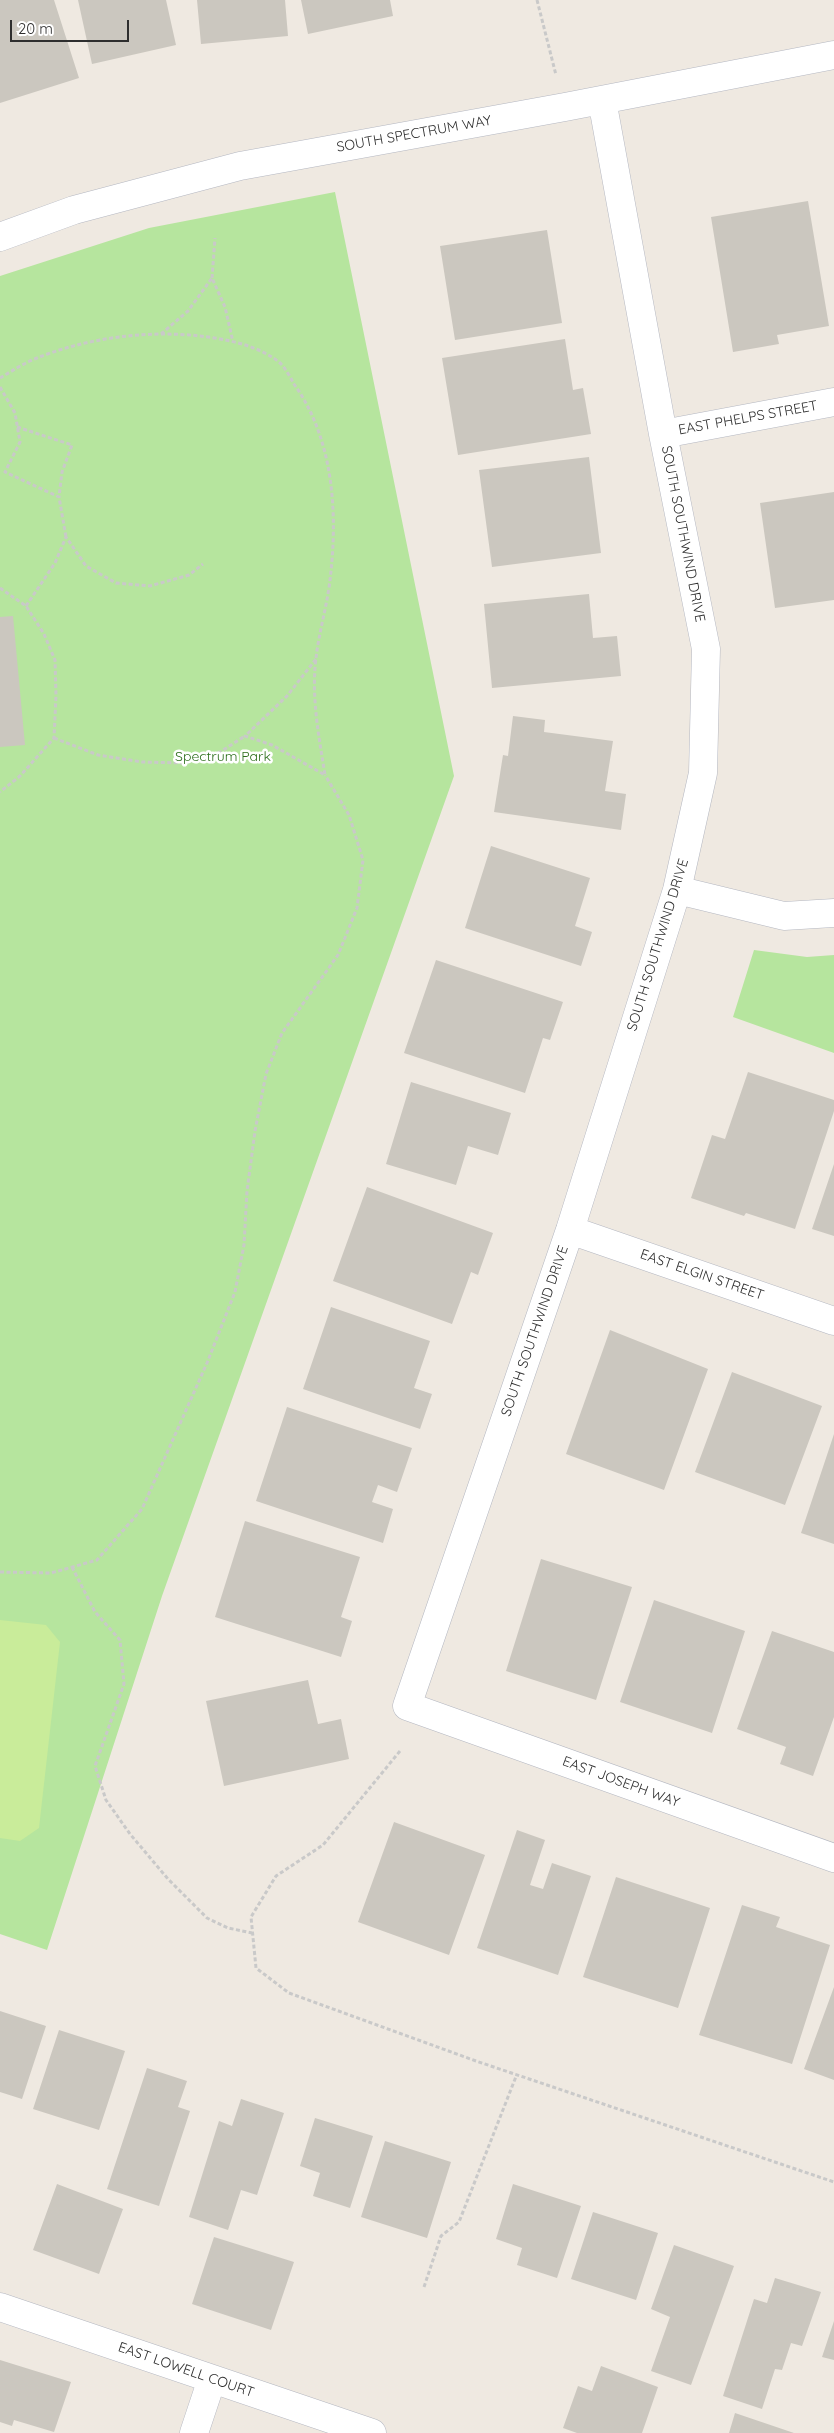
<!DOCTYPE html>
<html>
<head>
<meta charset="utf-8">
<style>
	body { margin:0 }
	#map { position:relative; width:834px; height:2433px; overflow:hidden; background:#efe9e1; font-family:Quicksand,sans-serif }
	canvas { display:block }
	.scale { position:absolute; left:10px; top:20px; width:119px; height:22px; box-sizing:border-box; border:2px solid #2e2e2e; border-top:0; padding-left:6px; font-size:15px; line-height:18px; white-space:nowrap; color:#2e2e2e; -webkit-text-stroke:4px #fff; paint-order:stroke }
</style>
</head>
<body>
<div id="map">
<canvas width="834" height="2433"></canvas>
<div class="scale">20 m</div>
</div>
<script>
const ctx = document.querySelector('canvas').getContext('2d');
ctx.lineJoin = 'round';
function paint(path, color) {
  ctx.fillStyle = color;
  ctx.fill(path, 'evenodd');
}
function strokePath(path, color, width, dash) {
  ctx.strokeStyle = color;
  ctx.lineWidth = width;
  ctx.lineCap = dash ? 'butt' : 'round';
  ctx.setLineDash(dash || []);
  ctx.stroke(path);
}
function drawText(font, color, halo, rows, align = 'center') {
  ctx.font = font + ' Quicksand,sans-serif';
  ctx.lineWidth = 5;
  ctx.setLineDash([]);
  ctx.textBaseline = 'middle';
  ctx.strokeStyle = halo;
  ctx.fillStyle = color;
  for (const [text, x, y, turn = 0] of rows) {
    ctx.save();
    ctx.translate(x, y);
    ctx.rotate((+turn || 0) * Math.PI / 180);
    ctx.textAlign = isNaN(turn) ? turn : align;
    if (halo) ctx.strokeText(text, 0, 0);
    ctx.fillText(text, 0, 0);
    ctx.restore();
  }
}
const green = new Path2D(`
	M335,192L454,776L162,1596L47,1950L0,1934V276L149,228Z
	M754,950L807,957L834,955V1053L733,1017Z`);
const pitch = new Path2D(`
	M0,1620L46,1625L60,1642L39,1828L20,1841L0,1838Z`);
const building = new Path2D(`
	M0,0H54L79,78L0,103Z
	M78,0H166L176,45L92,64Z
	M197,0H285L288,36L201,44Z
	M301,0H390L393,16L308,34Z
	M808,201L829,326L777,335L779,344L733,352L711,217Z
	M547,230L562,323L455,340L440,246Z
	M565,339L573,390L583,388L591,434L458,455L442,358Z
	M589,457L601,553L492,567L479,470Z
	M834,492V600L775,608L760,503Z
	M589,594L593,638L617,636L621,676L492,688L484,604Z
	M13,616L25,745L0,747V617Z
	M513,716L545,720L544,732L613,741L605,791L626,794L621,830L494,812L503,755L508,756Z
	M491,846L590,878L575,926L592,932L581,966L465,928Z
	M436,960L563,1002L550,1040L543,1038L525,1093L404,1053Z
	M748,1072L834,1100V1111L795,1229L746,1213L744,1216L691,1198L712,1135L725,1139Z
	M411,1082L511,1113L498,1155L468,1146L456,1185L386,1164Z
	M834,1164V1236L812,1229Z
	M367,1187L493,1233L478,1275L471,1272L452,1324L333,1281Z
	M331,1307L430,1341L414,1388L432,1394L420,1429L303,1389Z
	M610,1330L708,1369L664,1490L566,1454Z
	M732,1372L822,1406L785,1505L695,1472Z
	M287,1407L412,1448L397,1492L378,1485L372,1502L393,1509L383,1543L256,1501Z
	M834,1434V1544L801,1533Z
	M245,1521L360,1557L341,1617L352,1621L341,1657L215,1617Z
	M541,1559L632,1587L596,1700L506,1671Z
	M654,1600L745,1631L712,1733L620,1702Z
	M772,1631L834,1652V1717L813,1776L780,1764L786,1747L737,1729Z
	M308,1680L318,1724L341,1719L349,1759L224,1786L206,1701Z
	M394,1822L485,1855L449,1955L358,1922Z
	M517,1830L545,1840L530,1885L543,1889L552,1863L591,1876L558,1975L477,1948Z
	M616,1877L710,1908L678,2008L583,1977Z
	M742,1905L780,1917L776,1927L830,1945L792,2064L699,2035Z
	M834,1987V2080L804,2069Z
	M0,2011L46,2026L22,2099L0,2092Z
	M59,2030L125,2051L99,2130L33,2109Z
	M147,2068L187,2081L178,2107L190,2111L159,2206L107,2189Z
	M241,2099L284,2113L257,2195L241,2190L228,2230L189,2217L219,2121L232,2126Z
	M315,2118L373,2136L350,2208L313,2196L320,2173L300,2166Z
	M385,2141L451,2162L427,2238L361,2217Z
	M57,2184L123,2209L99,2274L33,2250Z
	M513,2184L581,2206L557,2278L517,2265L522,2248L496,2239Z
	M593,2212L658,2233L636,2300L571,2279Z
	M214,2237L294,2262L271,2330L192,2304Z
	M674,2245L734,2266L691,2385L651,2371L670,2317L651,2309Z
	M775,2278L821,2292L802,2346L791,2343L782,2370L775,2369L762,2409L723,2396L754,2299L767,2303Z
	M834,2321V2360L822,2357Z
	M0,2360L71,2382L54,2432L14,2420L12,2426L0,2422Z
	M601,2366L658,2387L642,2433H577L563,2428L578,2386L592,2391Z
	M735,2413L794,2433H729Z`);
const path = new Path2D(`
	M537,0L556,75
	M212,278L215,238
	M161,334L188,311L212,278L225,307L233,342
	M0,378C12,371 24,363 37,358C87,338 146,330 200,336C226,339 257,345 279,362C285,367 290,377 294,384C334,440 338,514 330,580C327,606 319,632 316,658C311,697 319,737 325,775L272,745L245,736L287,696L316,659
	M0,387L15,413L20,442L5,472L59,497L66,537
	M17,427L72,445L62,472L59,497
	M0,588L26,606L44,634L55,660L56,695L54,738L20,776L0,792
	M26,606L55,563L66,537L86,566L116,583L150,586L189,575L203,564
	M54,738L98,755L142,762L185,763L220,752L245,736
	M72,1567L95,1612L120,1640L124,1684L95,1766L106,1800L130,1834L168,1879L207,1918L228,1928L252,1933
	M0,1572L51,1573L97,1560L142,1509L207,1363L235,1292L244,1245L247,1191L255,1131L266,1074L282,1033L338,955L357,908L363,860L349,815L325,775
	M400,1751L323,1845L276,1876L251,1917L256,1968L289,1993L476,2061L834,2182
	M424,2287L441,2236L459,2222L517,2074`);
const minor = new Path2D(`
	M602,100L663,434L706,649L703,773L677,890L570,1230L407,1706L834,1858
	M0,237L74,210L240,166L565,107L834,55
	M663,434L834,402
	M677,890L784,916L834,913
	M570,1230L834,1321
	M0,2307L372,2433
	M194,2433L212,2379`);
const streetNames = [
	["SOUTH SPECTRUM WAY",414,134,-10],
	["EAST PHELPS STREET",748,418,-10],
	["SOUTH SOUTHWIND DRIVE",683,534,79],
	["SOUTH SOUTHWIND DRIVE",658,945,-73],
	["EAST ELGIN STREET",702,1275,19],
	["SOUTH SOUTHWIND DRIVE",535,1331,-71],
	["EAST JOSEPH WAY",621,1782,20],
	["EAST LOWELL COURT",186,2370,19]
];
const parkNames = [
	["Spectrum Park",223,757]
];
paint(green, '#b6e59e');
paint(pitch, '#c9ec9a');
paint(building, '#cbc7bf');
strokePath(minor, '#b4b7c1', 29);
strokePath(path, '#c9c9c9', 3, [4, 2.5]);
strokePath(minor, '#fff', 28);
drawText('14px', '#2e2e2e', '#fff', streetNames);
drawText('14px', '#2c6e1b', '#fff', parkNames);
</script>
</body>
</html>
